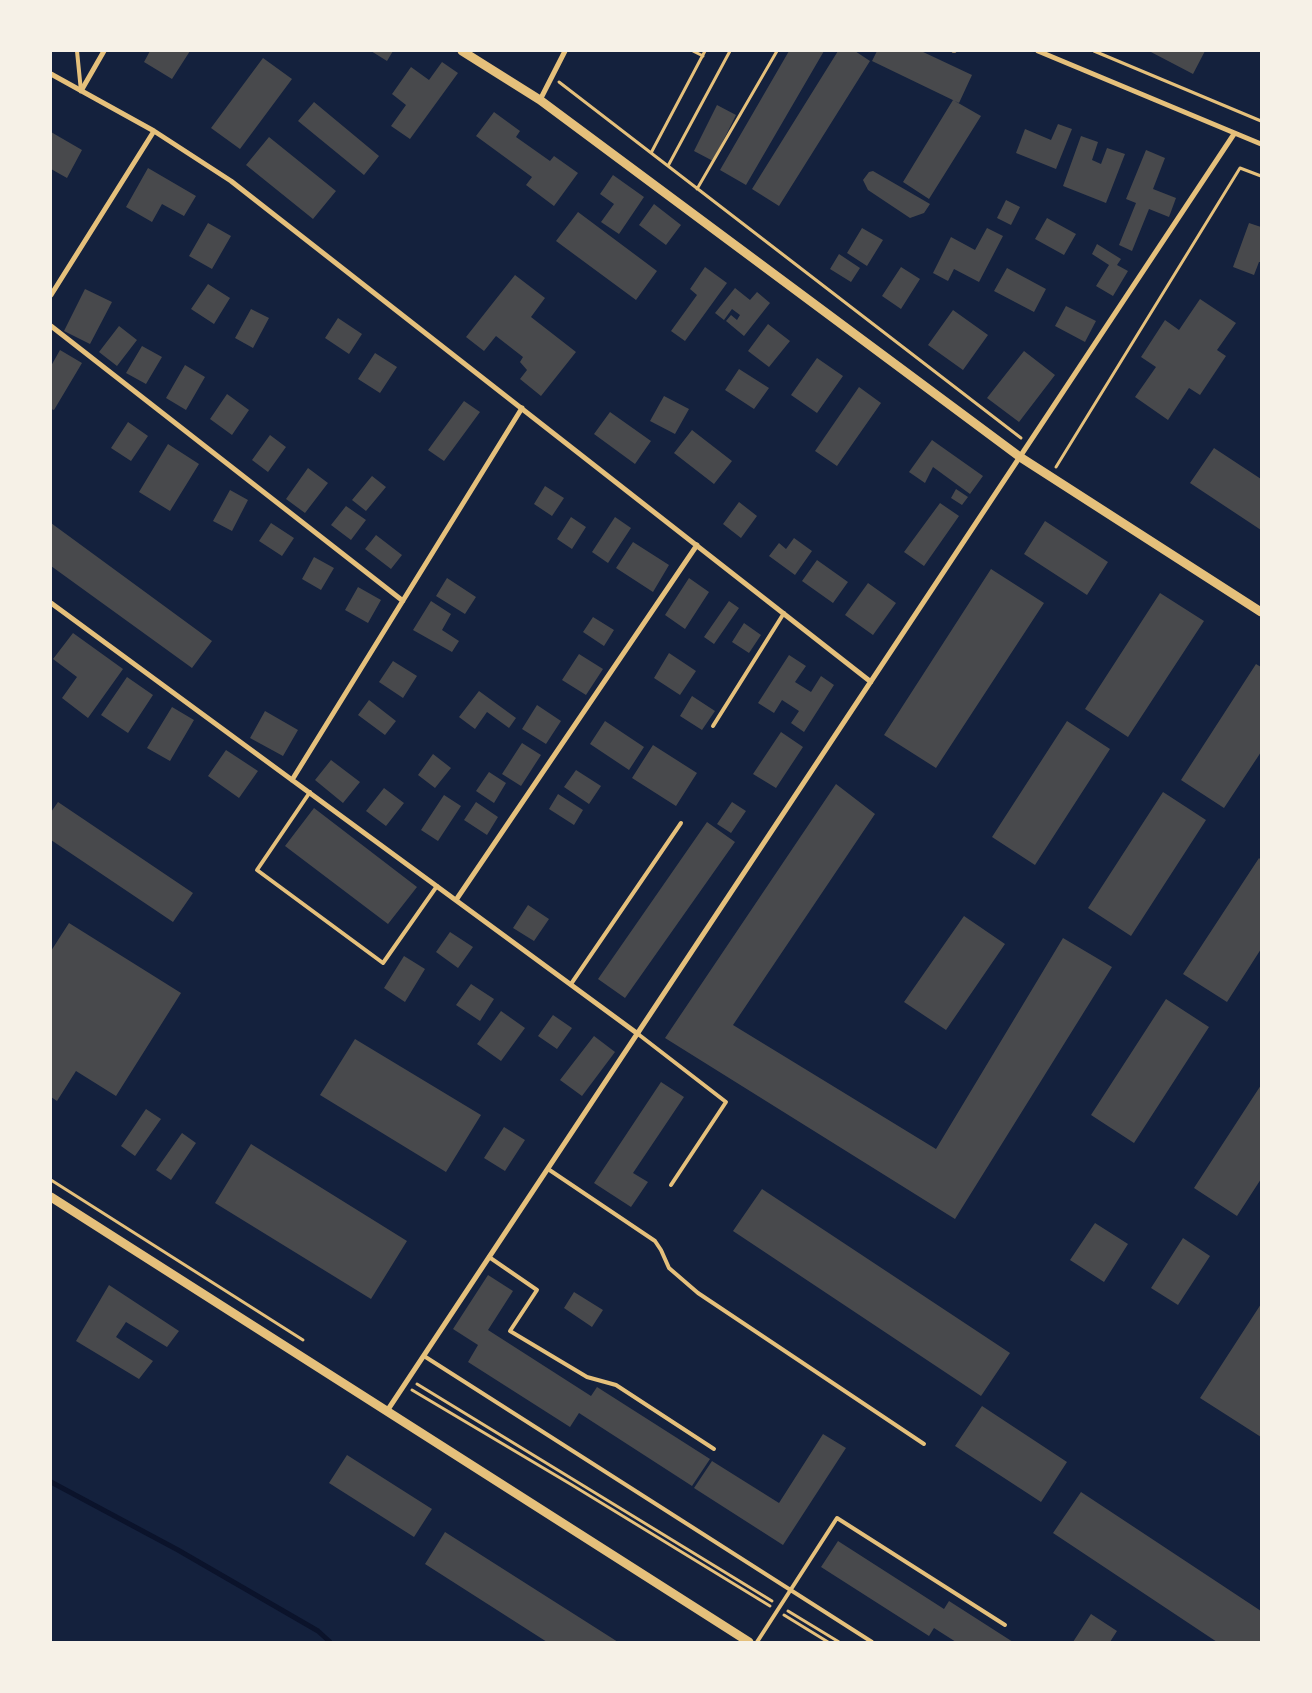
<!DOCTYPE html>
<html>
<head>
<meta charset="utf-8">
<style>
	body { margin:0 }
	#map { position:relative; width:1312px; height:1693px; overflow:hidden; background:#14213d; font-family:Arial,sans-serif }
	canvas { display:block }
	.frame { position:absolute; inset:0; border:52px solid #f6f1e7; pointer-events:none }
</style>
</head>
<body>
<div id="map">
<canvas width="1312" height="1693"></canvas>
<div class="frame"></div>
</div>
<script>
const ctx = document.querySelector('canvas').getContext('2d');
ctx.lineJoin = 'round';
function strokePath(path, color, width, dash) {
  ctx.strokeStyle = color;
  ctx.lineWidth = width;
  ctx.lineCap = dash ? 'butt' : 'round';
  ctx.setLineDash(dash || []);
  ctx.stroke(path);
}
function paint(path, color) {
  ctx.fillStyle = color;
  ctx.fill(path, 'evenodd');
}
const stream = new Path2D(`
	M51,1482L178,1550L318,1631L330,1642`);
const building = new Path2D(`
	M150,51H190L172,79L144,62Z
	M371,51H393L387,61Z
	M789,51H824L746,185L720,170Z
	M838,51H855L870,61L779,206L752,189Z
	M877,51H921L972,75L959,103L872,61Z
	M1149,51H1205L1193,74Z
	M263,58L292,79L240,149L211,128Z
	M442,62L458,73L410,139L391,126L406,105L392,94L411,67L429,80Z
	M953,100L981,116L929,199L903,182Z
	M314,102L379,156L364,175L298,121Z
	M717,105L736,115L713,161L694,151Z
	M494,112L520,131L516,137L550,161L554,156L578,173L554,206L526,185L532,177L476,136Z
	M1058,124L1072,129L1056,169L1016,153L1025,129L1051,140Z
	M51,132L82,150L67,178L51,169Z
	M1081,136L1098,142L1092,160L1101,164L1107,148L1125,154L1106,203L1063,186Z
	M269,137L336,191L313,219L246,165Z
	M1146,150L1165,158L1153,189L1176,198L1169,217L1149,209L1132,251L1119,245L1136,203L1126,199Z
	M148,168L196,196L184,216L162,204L152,222L126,207Z
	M873,171L930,204L924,213L910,218L868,190L863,180L869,172Z
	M613,175L644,197L619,234L601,222L614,204L600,194Z
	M1006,200L1020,207L1011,225L997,218Z
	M654,204L681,225L666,245L639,225Z
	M578,212L657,271L636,300L556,241Z
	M1047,218L1076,234L1064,255L1035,239Z
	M208,223L231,236L212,269L189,256Z
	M1249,223L1261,227V262H1259L1254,275L1233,267Z
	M862,228L883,240L867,266L847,253Z
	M987,228L1003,236L979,282L954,269L948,281L933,273L951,237L975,250Z
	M1097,244L1121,259L1117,265L1128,271L1113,296L1096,286L1109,265L1092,254Z
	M839,254L860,268L851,282L830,269Z
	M705,267L727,283L685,341L671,331L697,295L690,289Z
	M901,267L920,279L901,309L882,296Z
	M1007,268L1046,289L1034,312L994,291Z
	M515,275L545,298L531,317L576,352L541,396L520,379L527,370L520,362L523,357L496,336L484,351L466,337Z
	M208,284L230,298L214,324L191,309Z
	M735,288L750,300L757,292L770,303L744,336L726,321L731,315L737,320L740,315L732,309L724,320L715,313Z
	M85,289L112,302L90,344L64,331Z
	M1200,299L1236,323L1217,350L1226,356L1200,395L1189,388L1168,420L1135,397L1156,367L1141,357L1165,320L1179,330Z
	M1066,306L1096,321L1085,342L1055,326Z
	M251,309L269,318L253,348L235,338Z
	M953,310L988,335L963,370L928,345Z
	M338,318L362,334L349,354L325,338Z
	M768,324L790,341L769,367L748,351Z
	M119,326L137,340L117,366L99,352Z
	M142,346L162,357L146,384L126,373Z
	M60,350L82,363L54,410L51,409V366Z
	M1024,351L1055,375L1019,422L987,398Z
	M375,353L397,367L380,393L358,379Z
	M817,358L843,376L817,413L791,395Z
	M185,365L205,377L186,410L166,398Z
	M739,369L769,388L754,409L725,390Z
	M859,387L881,403L837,466L815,451Z
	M227,394L249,410L232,435L210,419Z
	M664,396L689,409L675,434L650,421Z
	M464,401L480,412L444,461L428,450Z
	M610,412L651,441L635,464L594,434Z
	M128,422L148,436L131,461L111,448Z
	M692,430L732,461L714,484L674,453Z
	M270,435L286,447L268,472L252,460Z
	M932,440L983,476L970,494L933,467L925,483L909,472Z
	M168,444L199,464L170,511L139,492Z
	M1214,448L1261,479V530L1190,483Z
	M308,468L328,483L305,513L286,499Z
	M372,476L386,487L366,511L352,500Z
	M545,486L564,498L552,516L534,504Z
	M956,489L968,497L962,505L951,498Z
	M230,490L248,500L232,531L213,521Z
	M739,502L757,516L741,538L723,524Z
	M940,503L959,516L924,566L904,552Z
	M346,506L366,520L351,540L331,525Z
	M571,517L586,527L572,549L557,539Z
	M615,517L631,528L608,563L592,552Z
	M1045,521L1108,562L1087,595L1024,554Z
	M51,523L212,641L192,668L51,566Z
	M271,523L294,538L282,556L259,541Z
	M376,535L402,555L391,569L365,549Z
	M794,538L812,551L795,575L769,556L779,543L786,549Z
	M633,542L669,565L653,592L616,568Z
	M314,557L334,568L321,590L302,579Z
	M817,560L848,582L833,603L802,581Z
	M991,569L1044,603L936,768L884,735Z
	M447,578L476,597L465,614L436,596Z
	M689,578L709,592L685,629L665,615Z
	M868,583L896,603L873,635L845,615Z
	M358,587L381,600L368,623L345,610Z
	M1160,593L1204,621L1128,737L1085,709Z
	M431,601L451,614L442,630L459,641L452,652L413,630Z
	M729,601L739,608L714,644L704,637Z
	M593,617L614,630L604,646L583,632Z
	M744,623L761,635L749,653L732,642Z
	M73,633L123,669L88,718L62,698L77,677L53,659Z
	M669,653L696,671L680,695L654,678Z
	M579,654L603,669L586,695L562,680Z
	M789,655L806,666L795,682L811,692L821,676L834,685L804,732L791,723L799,711L782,700L774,713L758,703Z
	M393,661L417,676L403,698L379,682Z
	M1256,664L1261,667V752L1224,808L1181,780Z
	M127,677L153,695L128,733L101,715Z
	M479,691L516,718L509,728L487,712L475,729L459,717Z
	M692,696L715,711L702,730L680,716Z
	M369,700L396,721L385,735L358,715Z
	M537,705L561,721L546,744L522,729Z
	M172,707L194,720L170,761L147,748Z
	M265,711L298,730L283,756L250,738Z
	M605,721L644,747L629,770L590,744Z
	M1067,721L1110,749L1035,865L992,837Z
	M781,732L803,747L776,788L753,774Z
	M522,743L541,755L521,786L502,774Z
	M653,745L697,773L676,806L632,778Z
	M226,750L258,771L239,798L208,776Z
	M433,754L451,768L435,788L418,775Z
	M331,760L360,782L343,803L315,780Z
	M576,770L601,786L589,804L564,787Z
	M489,772L506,783L494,803L476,791Z
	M836,784L875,814L733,1025L936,1149L1063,938L1112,967L955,1219L665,1038Z
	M384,788L404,803L386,826L366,811Z
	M1163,792L1206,820L1131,936L1088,908Z
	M558,794L583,810L574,825L549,809Z
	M444,795L461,806L438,841L421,830Z
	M58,802L193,893L173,922L51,840V812Z
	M476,802L498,817L487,835L464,820Z
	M732,802L746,811L731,833L717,824Z
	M314,808L417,887L388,924L285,846Z
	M707,822L735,842L625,998L598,979Z
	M1259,858L1261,860V949L1227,1002L1183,974Z
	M528,905L549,919L534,941L513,928Z
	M964,916L1005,944L946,1030L904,1002Z
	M69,923L181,993L116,1096L76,1071L57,1101L51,1097V951Z
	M450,932L473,947L458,968L436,952Z
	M404,956L425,969L405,1002L384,988Z
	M471,984L494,999L480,1021L456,1005Z
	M1166,999L1209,1027L1134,1143L1091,1115Z
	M501,1011L525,1028L501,1061L477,1044Z
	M553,1015L572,1028L557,1049L538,1036Z
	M594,1036L615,1052L582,1096L560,1080Z
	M355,1039L481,1115L446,1172L320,1095Z
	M661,1082L684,1097L633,1173L648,1182L631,1207L594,1183Z
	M1261,1085V1179L1237,1216L1194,1188Z
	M146,1109L161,1119L135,1156L121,1146Z
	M504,1127L525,1140L505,1171L484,1158Z
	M182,1133L196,1143L171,1180L156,1170Z
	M251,1144L407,1241L371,1299L215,1203Z
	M762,1189L1010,1353L981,1396L733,1231Z
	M1095,1223L1128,1244L1104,1282L1070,1260Z
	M1183,1238L1210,1256L1178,1305L1151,1288Z
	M488,1275L513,1291L488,1330L591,1396L597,1387L710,1459L692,1486L579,1413L570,1427L468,1362L478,1345L453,1329Z
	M109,1285L179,1331L167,1347L126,1322L116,1337L153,1361L139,1379L76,1341Z
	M574,1292L603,1310L592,1327L564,1308Z
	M1261,1304V1437L1200,1398Z
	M982,1406L1067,1462L1041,1502L955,1446Z
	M823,1434L846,1448L783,1545L694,1488L712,1461L779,1503Z
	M347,1455L432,1509L414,1537L329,1483Z
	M1081,1492L1261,1611V1642H1217L1053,1533Z
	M445,1532L618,1642H547L425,1564Z
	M838,1541L944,1609L949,1601L1013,1642H956L934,1628L929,1636L821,1567Z
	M1091,1614L1117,1631L1110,1642H1073Z`);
const path = new Path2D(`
	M693,51L703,56
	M953,51H955
	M1094,51L1261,121
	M559,82L1021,438
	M651,153L705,51
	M668,166L730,51
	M697,189L777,51
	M1056,467L1240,168L1261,176
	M51,1180L303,1340
	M417,1384L772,1601
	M412,1390L572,1485L770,1606
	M788,1611L839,1642
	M784,1615L828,1642`);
const service = new Path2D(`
	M77,51L81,91
	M713,726L784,613
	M310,792L257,870L383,963L437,886
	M571,984L681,823
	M638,1034L726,1102L671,1185
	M548,1169L655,1241L661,1250L669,1268L698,1293L924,1444
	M489,1257L537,1290L510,1331L587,1377L616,1385L714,1449
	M424,1356L872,1642
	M757,1642L837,1518L1005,1625`);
const minor = new Path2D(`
	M1038,51L1261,144
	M51,74L154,131L231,181L871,682
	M81,91L104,51
	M540,100L565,51
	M51,295L154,131
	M51,326L403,601
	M51,603L638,1034
	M292,780L522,408
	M456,900L697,545
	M387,1411L1234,134`);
const tertiary = new Path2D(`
	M462,51L540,100L1020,457L1261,612
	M51,1197L749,1642`);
strokePath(stream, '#0b132b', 5);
paint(building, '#48494c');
strokePath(path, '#e5c07b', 3);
strokePath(service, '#e5c07b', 4);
strokePath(minor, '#e5c07b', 5);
strokePath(tertiary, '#e5c07b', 9);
</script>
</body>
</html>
